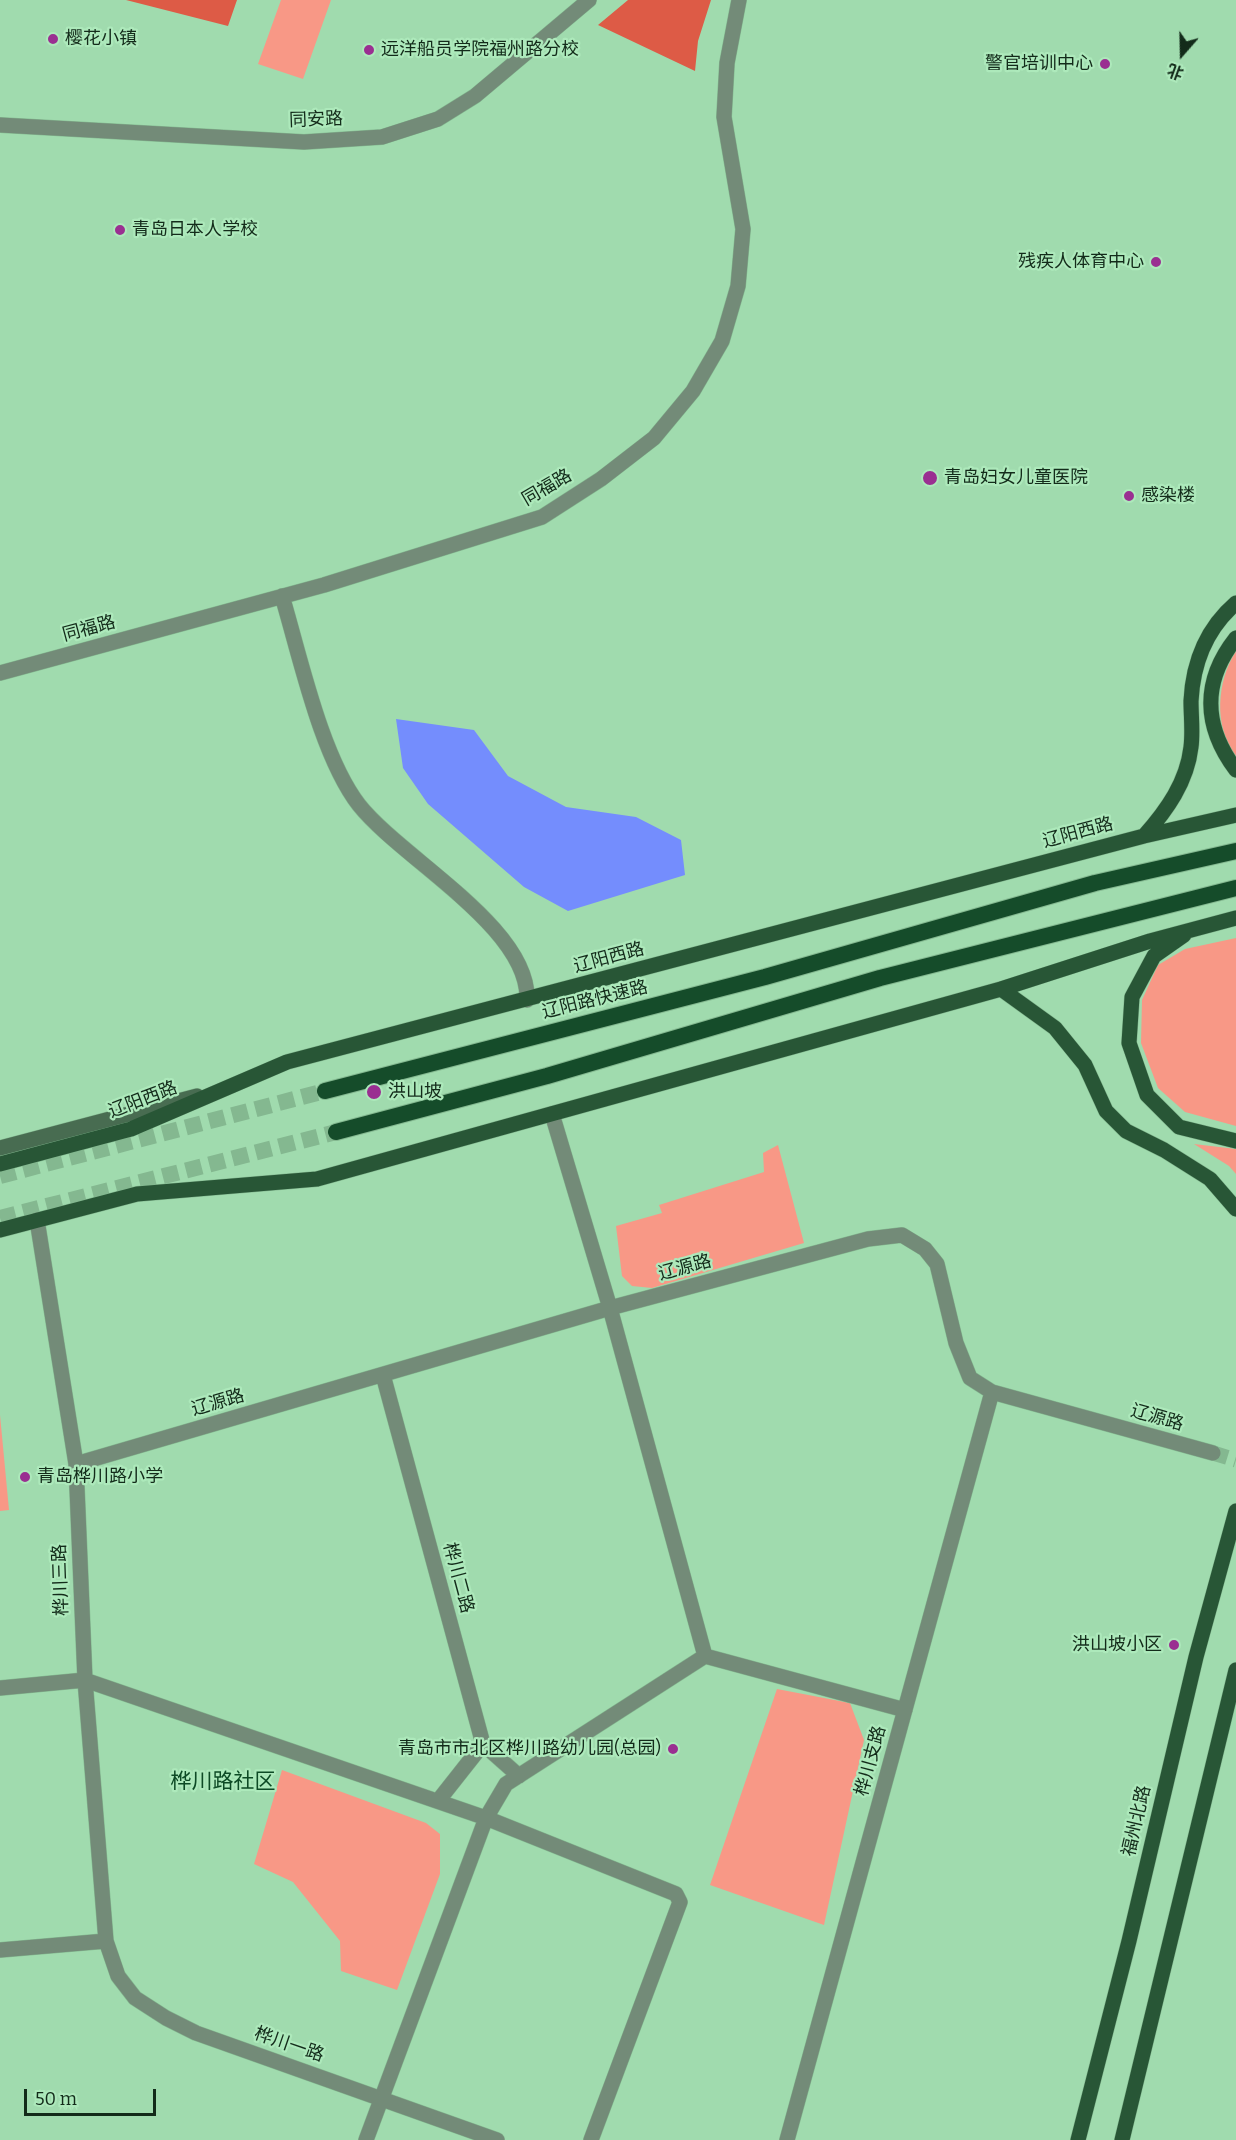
<!DOCTYPE html>
<html>
<head>
<meta charset="utf-8">
<style>
	body { margin:0 }
	#map { position:relative; width:1236px; height:2140px; overflow:hidden; background:#a0dbae; font-family:Bitter,"Noto Sans SC",serif }
	canvas { display:block }
	.north { position:absolute; left:1152px; top:24px; width:60px; height:60px; -webkit-text-stroke:4px #ade9bb; paint-order:stroke; rotate:200deg; font-size:16px; font-weight:700; line-height:24px; text-align:center; color:#132b1a }
	.north::after { content:''; display:block; margin:auto; width:21px; height:27px; background:#132b1a; clip-path:polygon(50% 0,100% 100%,50% 72%,0 100%) }
	.scale { position:absolute; left:24px; top:2089px; width:132px; height:27px; box-sizing:border-box; border:3px solid #132b1a; border-top:0; padding-left:8px; font-size:18px; line-height:21px; white-space:nowrap; color:#132b1a; -webkit-text-stroke:4px #ade9bb; paint-order:stroke }
</style>
</head>
<body>
<div id="map">
<canvas width="1236" height="2140"></canvas>
<div class="north">北</div>
<div class="scale">50 m</div>
</div>
<script>
const ctx = document.querySelector('canvas').getContext('2d');
ctx.lineJoin = 'round';
function paint(path, color) {
  ctx.fillStyle = color;
  ctx.fill(path, 'evenodd');
}
function strokePath(path, color, width, dash) {
  ctx.strokeStyle = color;
  ctx.lineWidth = width;
  ctx.lineCap = dash ? 'butt' : 'round';
  ctx.setLineDash(dash || []);
  ctx.stroke(path);
}
function drawText(font, color, halo, rows, align = 'center') {
  ctx.font = font + ' Bitter,"Noto Sans SC",serif';
  ctx.lineWidth = 4.5;
  ctx.setLineDash([]);
  ctx.textBaseline = 'middle';
  ctx.strokeStyle = halo;
  ctx.fillStyle = color;
  for (const [text, x, y, turn = 0] of rows) {
    ctx.save();
    ctx.translate(x, y);
    ctx.rotate((+turn || 0) * Math.PI / 180);
    ctx.textAlign = isNaN(turn) ? turn : align;
    if (halo) ctx.strokeText(text, 0, 0);
    ctx.fillText(text, 0, 0);
    ctx.restore();
  }
}
const green = new Path2D(`
	M281,0H331L303,79L258,64Z
	M1236,651V756C1213,726 1217,681 1236,651Z
	M1236,938V1126L1185,1112L1158,1088L1141,1043L1142,1000L1158,965L1185,949Z
	M1194,1144L1236,1149V1174L1229,1166Z
	M778,1145L804,1243L652,1288L632,1286L622,1276L616,1226L662,1213L659,1205L764,1172L763,1153Z
	M0,1415L9,1510L0,1511Z
	M777,1689L850,1703L864,1740L824,1925L710,1885Z
	M282,1770L426,1823L440,1834V1874L397,1990L341,1971L340,1941L293,1882L254,1864Z`);
const forest = new Path2D(`
	M126,0H237L228,26Z
	M628,0H711L698,41L695,71L598,25Z`);
const water = new Path2D(`
	M396,719L474,730L508,776L566,807L636,817L681,840L685,875L568,911L524,887L428,804L403,768Z`);
const minorTunnel = new Path2D(`
	M1213,1453L1236,1460`);
const trunkTunnel = new Path2D(`
	M0,1176L325,1091
	M0,1218L336,1132`);
const minor = new Path2D(`
	M282,596C300,656 321,756 359,805C402,859 530,928 527,1000
	M0,673L324,585L542,517L601,479L654,438L693,391L722,341L738,286L743,229L724,117L727,63L739,0
	M552,1114L610,1308L705,1656
	M37,1220L76,1464L85,1680L106,1941L118,1976L135,1998L166,2018L196,2033L497,2140
	M383,1375L483,1744L519,1776
	M76,1464L610,1308L868,1239L902,1235L925,1249L937,1264L956,1343L970,1378L992,1392L1213,1453
	M0,1688L85,1680L486,1818L676,1894L680,1902L591,2140
	M438,1801L483,1744
	M0,1950L106,1941
	M366,2140L486,1818L506,1784L705,1656L905,1710
	M787,2140L992,1392`);
const tertiary = new Path2D(`
	M0,125L304,142L382,137L438,119L475,96L589,0`);
const secondary = new Path2D(`
	M0,1148L197,1096`);
const primary = new Path2D(`
	M1236,638C1202,681 1203,726 1236,770
	M1144,836C1167,810 1187,782 1191,747C1193,732 1191,716 1191,701C1193,662 1207,628 1236,603
	M1184,935L1154,956L1132,997L1129,1043L1147,1095L1179,1127L1236,1141
	M1001,989L1055,1028L1085,1065L1106,1111L1126,1131L1164,1150L1210,1179L1236,1209
	M0,1164L131,1129L287,1062L1144,836L1236,815
	M0,1230L137,1194L317,1179L1001,989L1150,941L1236,918
	M1078,2140L1129,1941L1196,1657L1236,1511
	M1122,2140L1236,1670`);
const trunk = new Path2D(`
	M325,1091L765,977L1095,883L1236,851
	M336,1132L547,1076L880,978L1236,888`);
const markers = [
	[53,39,6,"#9a2f91"],
	[369,50,6,"#9a2f91"],
	[1105,64,6,"#9a2f91"],
	[120,230,6,"#9a2f91"],
	[1156,262,6,"#9a2f91"],
	[930,478,8,"#9a2f91"],
	[1129,496,6,"#9a2f91"],
	[374,1092,8,"#9a2f91"],
	[25,1477,6,"#9a2f91"],
	[1174,1645,6,"#9a2f91"],
	[673,1749,6,"#9a2f91"]
];
const poiNames = [
	["樱花小镇",65,39],
	["远洋船员学院福州路分校",381,50],
	["警官培训中心",1093,64,"right"],
	["青岛日本人学校",132,230],
	["残疾人体育中心",1144,262,"right"],
	["青岛妇女儿童医院",944,478],
	["感染楼",1141,496],
	["洪山坡",388,1092],
	["青岛桦川路小学",37,1477],
	["洪山坡小区",1162,1645,"right"],
	["青岛市市北区桦川路幼儿园(总园)",661,1749,"right"]
];
const streetNames = [
	["同安路",316,120,-2],
	["同福路",547,488,-30],
	["同福路",89,629,-15],
	["辽阳西路",1078,833,-15],
	["辽阳西路",609,958,-15],
	["辽阳路快速路",595,1000,-14],
	["辽阳西路",143,1100,-21],
	["辽源路",685,1268,-15],
	["辽源路",218,1403,-16],
	["辽源路",1157,1418,16],
	["桦川二路",458,1578,75],
	["桦川三路",61,1580,-92],
	["桦川支路",871,1761,-75],
	["福州北路",1137,1821,-77],
	["桦川一路",289,2045,19]
];
const quarterNames = [
	["桦川路社区",223,1782]
];
paint(green, '#f89886');
paint(forest, '#dd5b46');
paint(water, '#748dfd');
strokePath(minorTunnel, '#84b890', 15, [15, 8]);
strokePath(trunkTunnel, '#84b890', 16, [16, 8]);
strokePath(minor, '#84b890', 16);
strokePath(tertiary, '#84b890', 16);
strokePath(secondary, '#84b890', 16);
strokePath(primary, '#84b890', 16);
strokePath(trunk, '#84b890', 18);
strokePath(minor, '#738b78', 15);
strokePath(tertiary, '#738b78', 15);
strokePath(secondary, '#486c51', 15);
strokePath(primary, '#285636', 15);
strokePath(trunk, '#154c2a', 16);
for (const [x, y, r, color] of markers) {
  const dot = new Path2D();
  dot.arc(x, y, r, 0, 2 * Math.PI);
  ctx.fillStyle = color;
  ctx.fill(dot);
  strokePath(dot, '#ade9bb', 2);
}
drawText('18px', '#132b1a', '#ade9bb', poiNames, 'left');
drawText('18px', '#132b1a', '#ade9bb', streetNames);
drawText('21px', '#0d4a25', '#ade9bb', quarterNames);
</script>
</body>
</html>
